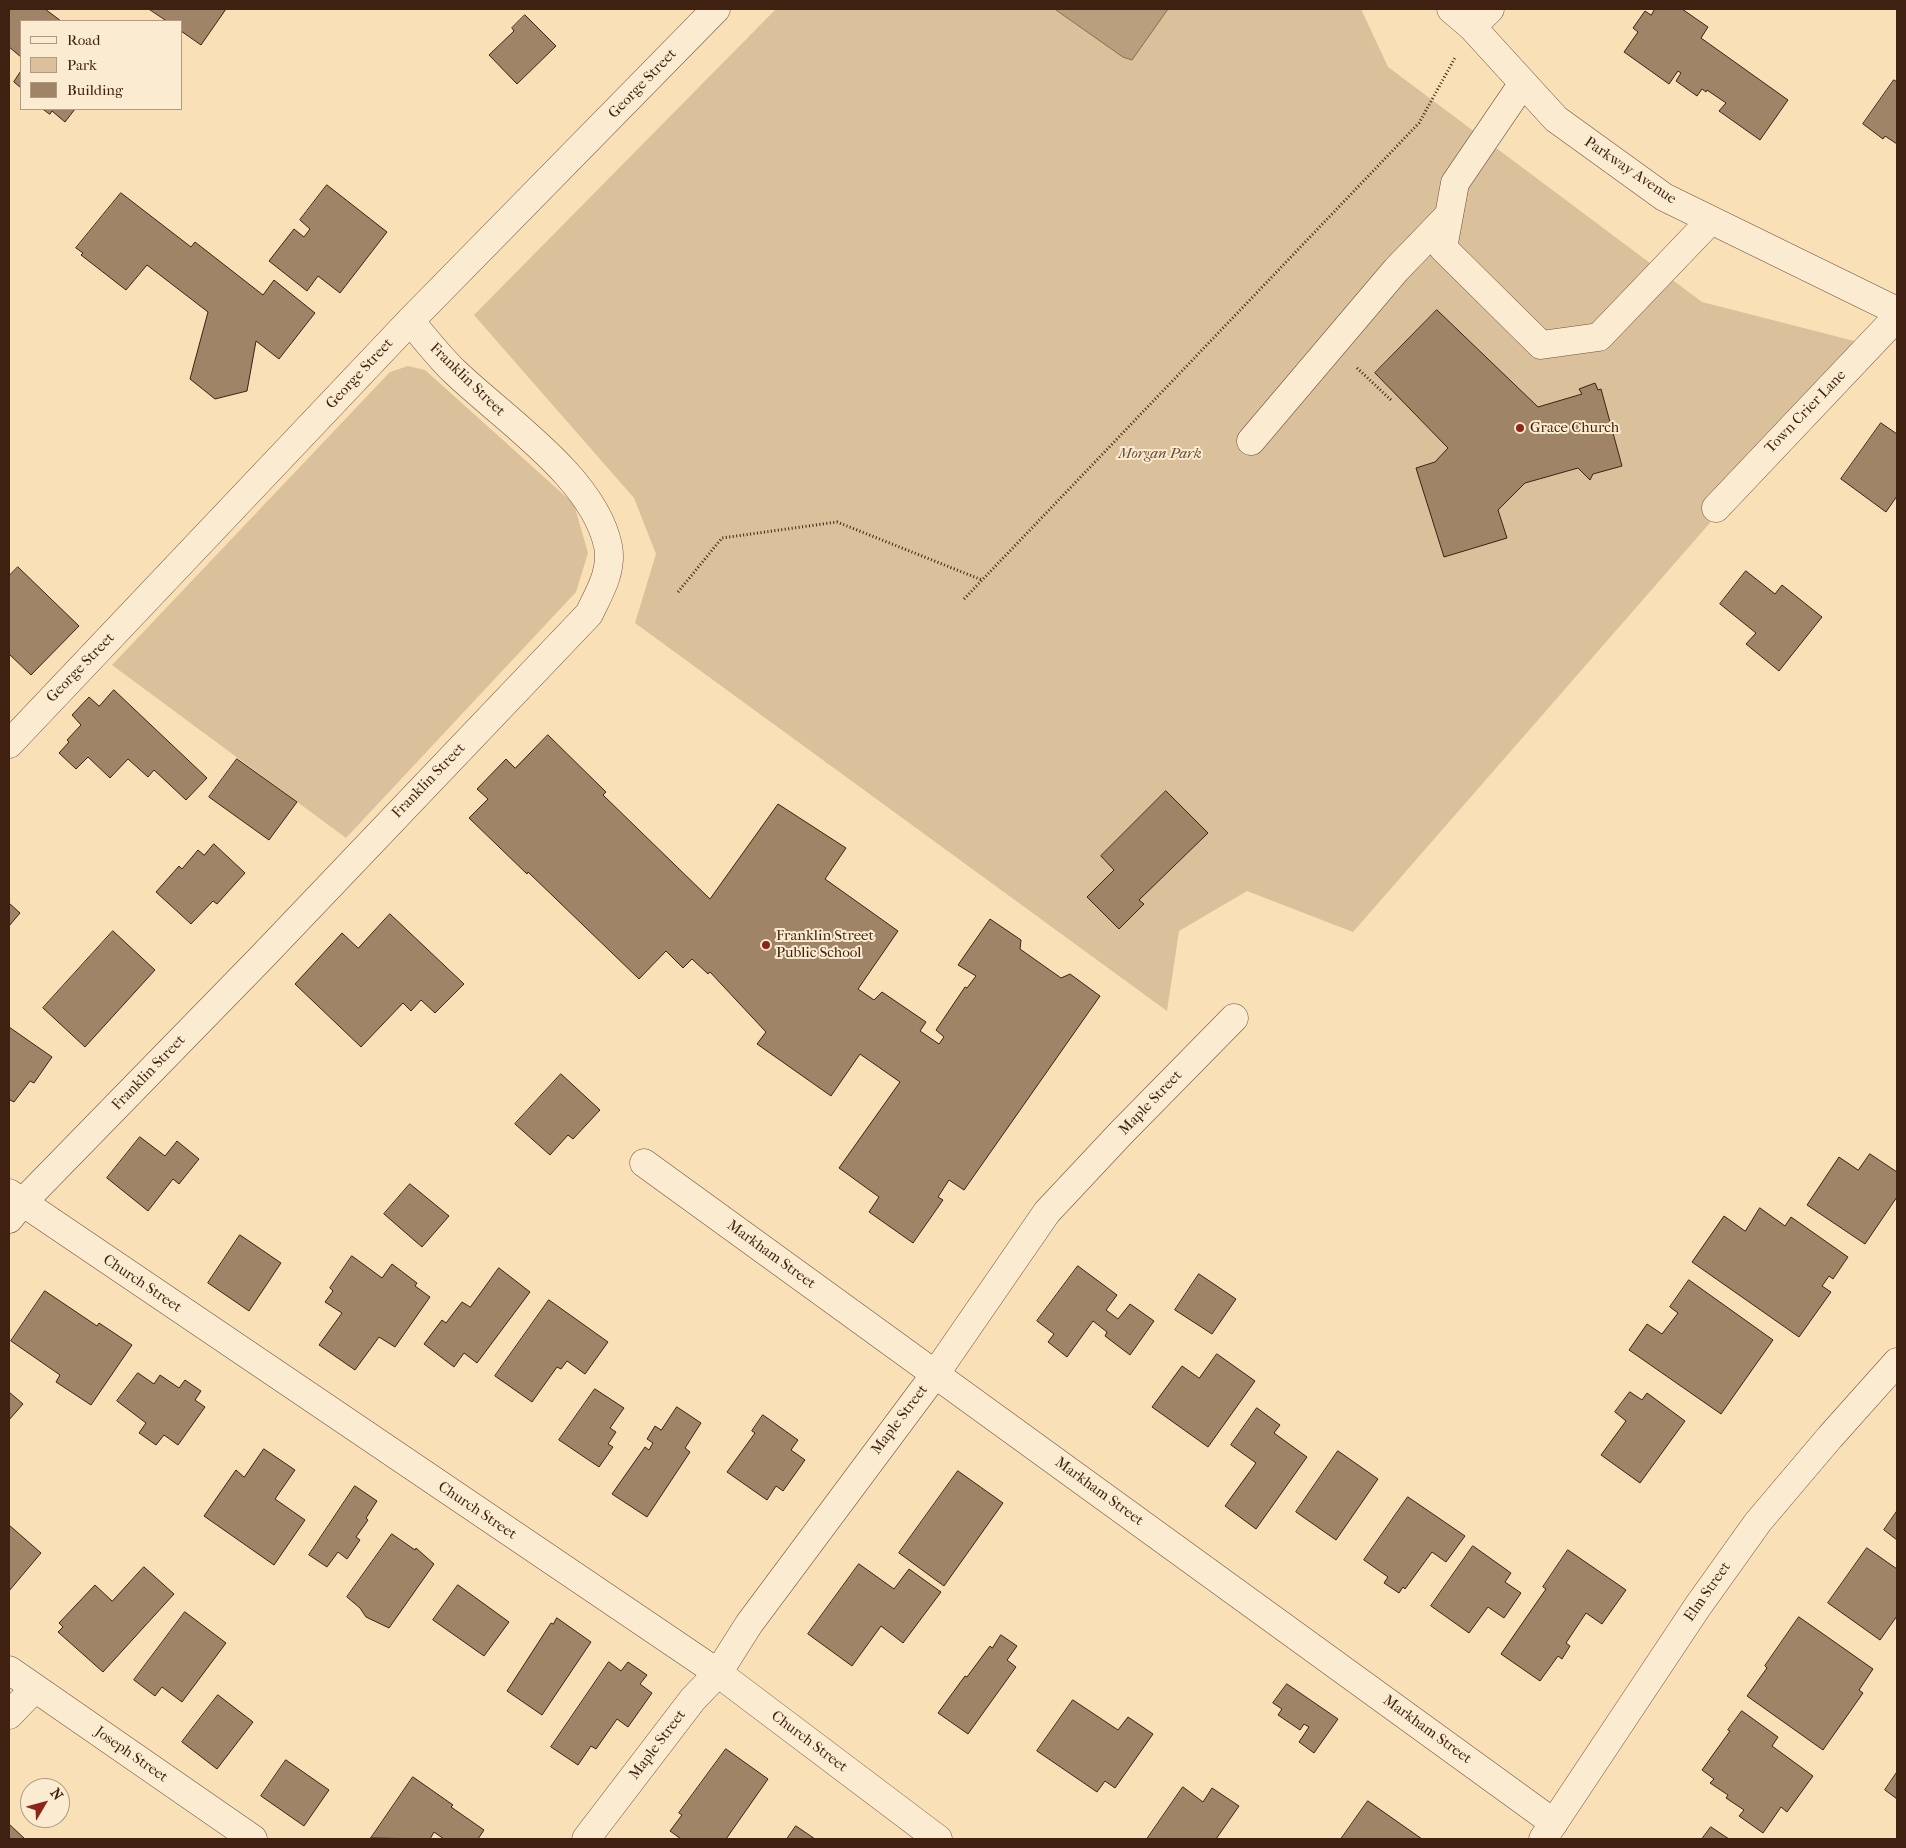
<!DOCTYPE html>
<html>
<head>
<meta charset="utf-8">
<style>
	body { margin:0 }
	#map { position:relative; width:1906px; height:1848px; overflow:hidden; background:#f9e0b7; font-family:"IM FELL French Canon",serif }
	canvas { display:block }
	.frame { position:absolute; inset:0; border:10px solid #402111; pointer-events:none }
	.legend { position:absolute; left:20px; top:20px; width:162px; height:90px; box-sizing:border-box; background:#fbebd0; border:1px solid #b09a84; margin:0; padding:6px 9px; list-style:none; font-size:15px; color:#402111 }
	.legend li { display:flex; align-items:center; gap:10px; height:25px }
	.legend b { width:25px; border:1px solid #b09a84 }
	.north { position:absolute; left:20px; top:1778px; width:50px; height:50px; box-sizing:border-box; background:#fbebd0; border:1px solid #b09a84; border-radius:50%; rotate:53deg; font-size:14px; font-weight:700; line-height:20px; text-align:center; color:#402111 }
	.north::after { content:''; display:block; margin:auto; width:18px; height:22px; background:#8f2418; clip-path:polygon(50% 0,100% 100%,50% 72%,0 100%) }
</style>
</head>
<body>
<div id="map">
<canvas width="1906" height="1848"></canvas>
<div class="frame"></div>
<ul class="legend">
<li><b style="height:6px;background:#fbebd0"></b>Road</li>
<li><b style="height:14px;background:#dac09b"></b>Park</li>
<li><b style="height:14px;background:#a08467"></b>Building</li>
</ul>
<div class="north">N</div>
</div>
<script>
const ctx = document.querySelector('canvas').getContext('2d');
ctx.lineJoin = 'round';
function paint(path, color) {
  ctx.fillStyle = color;
  ctx.fill(path, 'evenodd');
}
function strokePath(path, color, width, dash) {
  ctx.strokeStyle = color;
  ctx.lineWidth = width;
  ctx.lineCap = dash ? 'butt' : 'round';
  ctx.setLineDash(dash || []);
  ctx.stroke(path);
}
function drawText(font, color, halo, rows, align = 'center') {
  ctx.font = font + ' "IM FELL French Canon",serif';
  ctx.lineWidth = 4;
  ctx.setLineDash([]);
  ctx.textBaseline = 'middle';
  ctx.strokeStyle = halo;
  ctx.fillStyle = color;
  for (const [text, x, y, turn = 0] of rows) {
    ctx.save();
    ctx.translate(x, y);
    ctx.rotate((+turn || 0) * Math.PI / 180);
    ctx.textAlign = isNaN(turn) ? turn : align;
    if (halo) ctx.strokeText(text, 0, 0);
    ctx.fillText(text, 0, 0);
    ctx.restore();
  }
}
const green = new Path2D(`
	M776,9H1361L1388,67L1702,302L1866,344L1353,932L1247,891L1179,931L1167,1011L635,623L656,554L634,498L474,315Z
	M408,366L425,370L574,504L588,553L576,592L346,838L112,665L390,372Z`);
const water = new Path2D(`
	M1055,9H1168L1132,60L1123,57Z`);
const building = new Path2D(`
	M9,9H45L61,21H21V57L9,47Z
	M149,9H226L201,45L181,31V21H167Z
	M1655,9H1682L1708,27L1701,38L1788,100L1760,140L1719,111L1726,103L1707,90L1706,92L1702,89L1697,96L1676,81L1681,73L1678,71L1669,84L1624,52L1638,32L1633,28L1645,11L1651,15Z
	M525,15L556,46L517,84L489,55L514,31L512,28Z
	M21,71V88L14,82Z
	M1894,80L1897,82V144L1885,136L1883,139L1863,124Z
	M43,109H75L65,122L52,111L50,114Z
	M327,185L387,232L340,293L318,276L307,291L269,261L294,229L304,237L310,229L300,220Z
	M121,193L191,247L195,242L263,295L274,280L315,313L279,359L256,341L247,391L215,399L190,379L208,312L147,265L126,290L81,255L83,253L76,248Z
	M1437,310L1538,407L1582,394L1579,389L1595,383L1598,390L1601,389L1622,466L1593,474L1590,480L1578,468L1525,483L1498,510L1507,538L1444,557L1416,468L1435,462L1448,448L1375,373Z
	M1881,423L1897,434V496L1886,512L1841,479Z
	M18,567L79,626L31,675L9,654V576Z
	M1746,571L1775,594L1782,585L1822,617L1779,671L1746,644L1756,633L1720,604Z
	M114,690L207,778L186,800L154,770L148,777L128,759L110,778L88,757L76,769L59,753L69,742L67,740L81,725L72,715L89,697L99,706Z
	M548,735L606,792L603,795L710,899L778,804L846,848L825,879L898,931L858,989L874,1000L882,992L926,1022L920,1031L939,1044L944,1037L936,1030L965,987L967,988L976,976L958,965L990,919L1021,940L1020,949L1061,978L1070,974L1100,996L964,1190L949,1180L938,1197L943,1200L913,1243L869,1212L879,1197L839,1168L900,1082L860,1054L831,1096L757,1044L766,1032L710,972L708,974L692,959L683,968L666,951L639,979L528,872L527,874L469,818L488,799L477,789L506,759L515,768Z
	M237,759L297,802L269,840L209,797Z
	M1166,791L1208,833L1139,900L1144,904L1119,929L1087,897L1114,870L1101,856Z
	M214,844L245,873L217,904L213,901L191,924L156,892L179,866L182,869L198,850L204,855Z
	M9,903L20,913L9,926Z
	M390,914L464,984L435,1013L421,1000L411,1011L403,1003L361,1047L295,984L342,933L358,948Z
	M113,931L155,970L85,1047L43,1008Z
	M9,1027L52,1057L34,1083L30,1081L14,1102L10,1100L9,1102Z
	M561,1074L600,1110L573,1139L568,1135L550,1155L515,1124Z
	M140,1137L165,1156L177,1141L199,1159L179,1184L173,1179L148,1211L107,1178Z
	M1870,1154L1897,1172V1197L1865,1244L1807,1205L1839,1157L1858,1170Z
	M410,1184L449,1216L422,1247L384,1214Z
	M1760,1208L1785,1226L1791,1217L1848,1257L1833,1279L1829,1276L1822,1286L1831,1292L1799,1337L1692,1262L1724,1216L1745,1231Z
	M240,1235L281,1263L249,1311L208,1283Z
	M352,1256L382,1278L392,1264L417,1283L415,1286L430,1297L395,1347L379,1337L355,1370L319,1345L342,1313L325,1302L333,1291L330,1288Z
	M1078,1266L1117,1295L1106,1310L1118,1319L1130,1304L1154,1321L1130,1355L1105,1336L1107,1332L1093,1321L1067,1357L1048,1342L1054,1334L1037,1321Z
	M499,1268L530,1292L477,1363L464,1353L454,1367L424,1344L442,1320L446,1323L462,1302L470,1307Z
	M1199,1274L1236,1299L1212,1334L1175,1310Z
	M1689,1280L1773,1340L1721,1414L1629,1350L1647,1324L1662,1334L1678,1313L1670,1307Z
	M45,1291L97,1326L99,1323L132,1345L91,1405L56,1382L60,1375L11,1341Z
	M549,1300L608,1342L585,1374L567,1361L561,1369L557,1367L532,1402L495,1376Z
	M1217,1354L1255,1381L1208,1447L1152,1407L1182,1366L1199,1378Z
	M138,1373L154,1384L160,1375L179,1388L185,1380L201,1391L195,1400L205,1407L178,1445L164,1435L156,1445L139,1433L146,1423L117,1401Z
	M595,1389L624,1408L610,1428L616,1432L608,1444L613,1447L599,1467L559,1440Z
	M9,1392L23,1404L9,1420Z
	M1630,1392L1642,1400L1647,1393L1685,1421L1640,1483L1601,1455L1626,1421L1615,1412Z
	M677,1407L701,1423L685,1448L690,1452L647,1517L612,1494L645,1447L649,1450L653,1443L647,1439L655,1426L661,1430Z
	M1257,1408L1280,1425L1274,1433L1307,1457L1256,1529L1225,1506L1256,1463L1231,1445Z
	M763,1415L798,1440L791,1450L805,1460L783,1491L776,1486L767,1500L727,1472L755,1433L752,1431Z
	M264,1449L295,1470L275,1499L305,1520L274,1565L204,1516L236,1470L244,1477Z
	M1338,1451L1378,1479L1336,1540L1296,1512Z
	M958,1471L1003,1503L944,1586L899,1553Z
	M355,1486L377,1501L366,1518L368,1520L356,1537L360,1540L347,1559L338,1552L327,1567L309,1555Z
	M1408,1497L1465,1536L1446,1562L1432,1552L1405,1589L1403,1587L1399,1593L1384,1583L1388,1577L1364,1560Z
	M1897,1511V1540L1884,1530Z
	M9,1525L41,1553L9,1591Z
	M392,1534L415,1550L416,1548L434,1564L389,1628L366,1617L360,1608L347,1597Z
	M1473,1546L1511,1573L1505,1582L1521,1593L1504,1618L1488,1607L1469,1633L1431,1606Z
	M1867,1548L1897,1569V1616L1880,1640L1828,1603Z
	M1568,1550L1626,1590L1602,1624L1586,1613L1566,1643L1570,1646L1562,1659L1558,1656L1540,1681L1501,1654L1546,1589L1543,1587Z
	M859,1564L894,1589L909,1569L941,1592L903,1643L881,1626L852,1666L808,1634Z
	M144,1567L174,1594L103,1672L58,1632L63,1627L59,1623L95,1585L112,1601Z
	M458,1585L509,1622L484,1656L433,1620Z
	M185,1612L226,1643L182,1702L162,1687L155,1696L134,1680Z
	M1799,1617L1873,1669L1859,1690L1863,1693L1823,1750L1747,1696L1767,1668L1765,1666Z
	M557,1618L591,1642L542,1715L507,1691L551,1623L553,1624Z
	M1001,1635L1017,1646L1007,1660L1016,1667L968,1734L938,1713L965,1676L967,1677L990,1646L992,1648Z
	M609,1662L621,1671L628,1662L647,1675L640,1684L652,1693L628,1727L617,1719L596,1749L591,1746L578,1765L551,1747Z
	M1287,1684L1338,1719L1314,1753L1299,1742L1309,1727L1304,1724L1300,1730L1278,1715L1282,1709L1273,1703Z
	M218,1695L253,1722L217,1769L182,1742Z
	M1073,1700L1118,1730L1128,1717L1153,1734L1115,1788L1105,1781L1097,1792L1037,1751Z
	M1742,1711L1778,1737L1772,1746L1813,1776L1787,1812L1781,1807L1763,1833L1739,1816L1744,1810L1726,1798L1728,1795L1710,1783L1714,1779L1702,1770L1730,1731L1728,1730Z
	M726,1749L768,1779L726,1839H681L670,1831L682,1815L679,1813Z
	M286,1760L329,1790L304,1826L261,1796Z
	M1897,1772V1799L1885,1790Z
	M413,1777L453,1805L451,1807L484,1830L478,1839H444L434,1832L430,1839L371,1838Z
	M1183,1787L1203,1802L1212,1788L1239,1806L1216,1839H1147Z
	M1368,1801L1375,1806L1422,1839H1341Z
	M9,1824L25,1839H9Z
	M796,1826L815,1839H787Z
	M1711,1827L1729,1839H1702Z`);
const path = new Path2D(`
	M1357,368L1391,400
	M678,592L722,538L837,522L982,580
	M964,599L1419,123L1456,56`);
const minor = new Path2D(`
	M1451,9L1472,27L1556,119L1664,197L1897,311
	M1472,27L1490,9
	M1523,83L1455,183L1443,248L1541,345L1599,337L1711,220
	M1251,441L1396,270L1449,215
	M1716,508L1897,317
	M9,744L410,321L716,9
	M644,1163L1554,1823
	M9,1193L718,1673L938,1839
	M9,1219L22,1203L262,957L589,614C599,593 613,571 608,546C594,478 504,419 455,372C439,357 425,338 410,321
	M9,1670L253,1839
	M9,1715L35,1688
	M586,1839L693,1699L718,1673L749,1624L936,1373L1047,1212L1122,1132L1234,1018
	M1543,1839L1698,1606L1758,1522L1830,1437L1897,1362`);
const markers = [
	[1520,428,5,"#8f2418"],
	[766,945,5,"#8f2418"]
];
const streetNames = [
	["George Street",643,84,-46],
	["Parkway Avenue",1630,171,34],
	["George Street",360,374,-47],
	["Franklin Street",467,380,44],
	["Town Crier Lane",1806,412,-46],
	["George Street",81,668,-46],
	["Franklin Street",429,781,-46],
	["Franklin Street",149,1073,-46],
	["Maple Street",1151,1103,-46],
	["Markham Street",771,1255,36],
	["Church Street",142,1284,34],
	["Maple Street",900,1420,-53],
	["Markham Street",1099,1492,36],
	["Church Street",477,1511,34],
	["Elm Street",1708,1592,-55],
	["Markham Street",1427,1730,36],
	["Church Street",809,1742,37],
	["Maple Street",658,1745,-53],
	["Joseph Street",131,1755,35]
];
const poiNames = [
	["Grace Church",1530,428],
	["Franklin Street",776,936],
	["Public School",776,953]
];
const parkNames = [
	["Morgan Park",1160,454]
];
paint(green, '#dac09b');
paint(water, '#ba9f7f');
strokePath(water, '#896d53', 1);
paint(building, '#a08467');
strokePath(building, '#402111', 1);
strokePath(minor, '#6e513a', 29);
strokePath(path, '#402111', 3, [1, 2.5]);
strokePath(minor, '#fbebd0', 28);
for (const [x, y, r, color] of markers) {
  const dot = new Path2D();
  dot.arc(x, y, r, 0, 2 * Math.PI);
  ctx.fillStyle = color;
  ctx.fill(dot);
  strokePath(dot, '#fbebd0', 2);
}
drawText('15px', '#402111', '#fbebd0', streetNames);
drawText('15px', '#402111', '#fbebd0', poiNames, 'left');
drawText('italic 15px', '#664934', '#fbebd0', parkNames);
</script>
</body>
</html>
